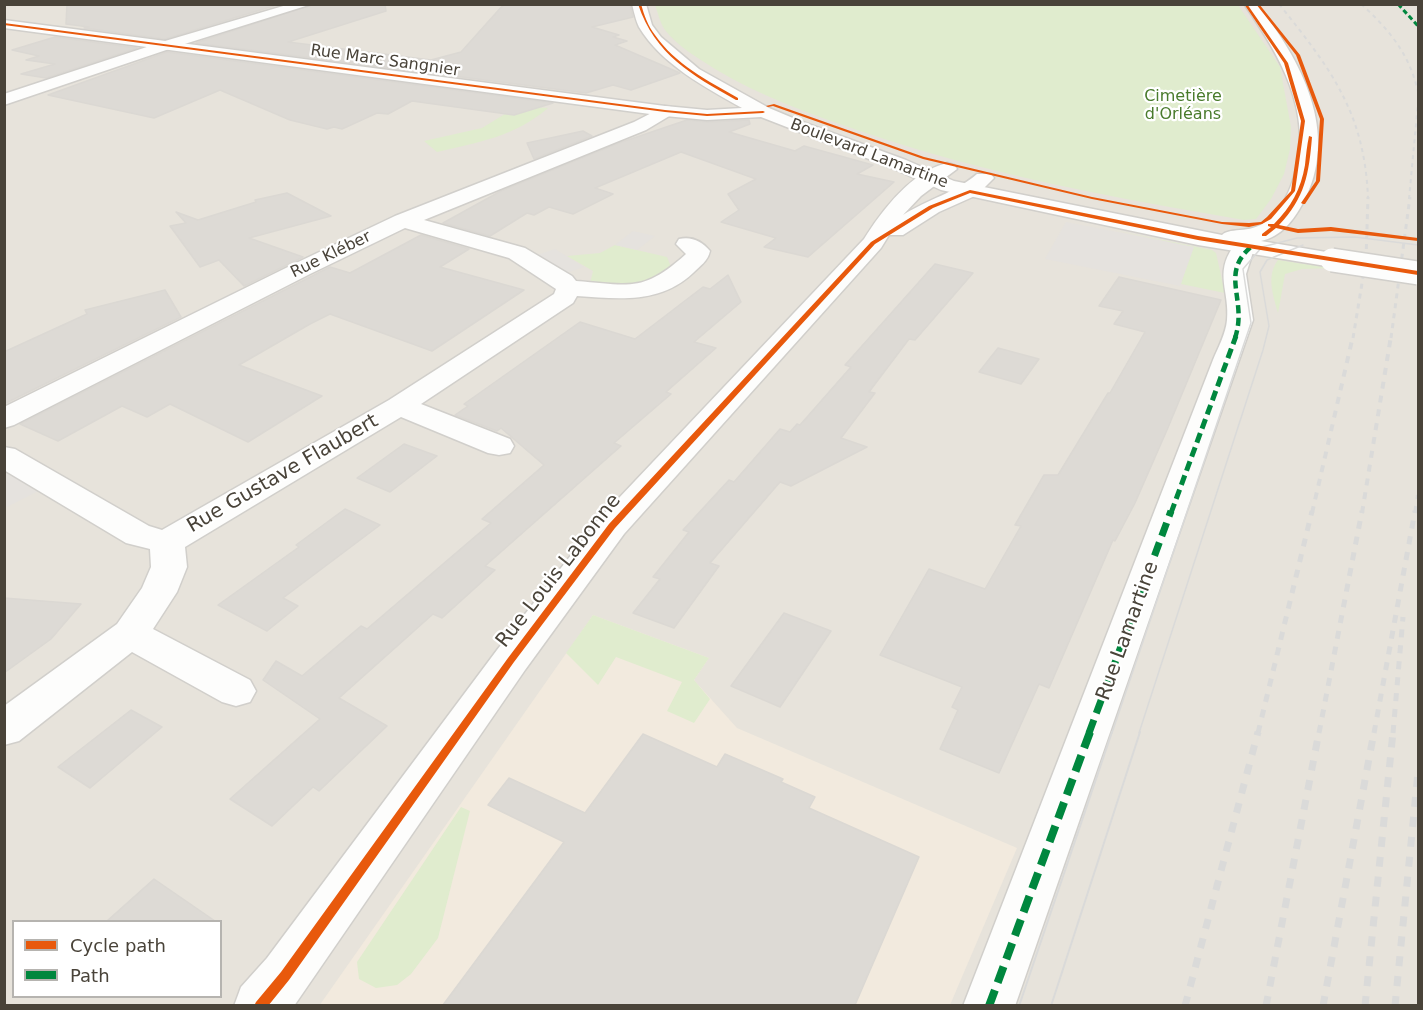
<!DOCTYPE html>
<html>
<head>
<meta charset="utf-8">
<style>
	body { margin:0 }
	#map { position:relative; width:1423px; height:1010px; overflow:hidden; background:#f3f1ed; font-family:"DejaVu Sans",sans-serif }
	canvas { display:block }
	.frame { position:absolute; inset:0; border:6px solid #494339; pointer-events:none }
	.legend { position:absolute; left:12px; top:920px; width:210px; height:78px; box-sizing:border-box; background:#fff; border:2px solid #b6b4b0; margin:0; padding:8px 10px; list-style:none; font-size:18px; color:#494339 }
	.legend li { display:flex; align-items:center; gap:12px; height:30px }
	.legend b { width:30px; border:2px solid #b6b4b0 }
</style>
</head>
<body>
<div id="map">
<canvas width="1423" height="1010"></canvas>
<div class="frame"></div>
<ul class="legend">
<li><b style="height:8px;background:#e8590c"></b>Cycle path</li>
<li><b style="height:8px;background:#00873e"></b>Path</li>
</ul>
</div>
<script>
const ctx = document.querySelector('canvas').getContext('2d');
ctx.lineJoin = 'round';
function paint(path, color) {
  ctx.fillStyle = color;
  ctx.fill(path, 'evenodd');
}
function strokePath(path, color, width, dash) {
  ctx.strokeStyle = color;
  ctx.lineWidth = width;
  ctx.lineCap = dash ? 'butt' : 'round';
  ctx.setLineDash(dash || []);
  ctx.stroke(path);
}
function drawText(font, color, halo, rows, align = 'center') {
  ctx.font = font + ' "DejaVu Sans",sans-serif';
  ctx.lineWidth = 4.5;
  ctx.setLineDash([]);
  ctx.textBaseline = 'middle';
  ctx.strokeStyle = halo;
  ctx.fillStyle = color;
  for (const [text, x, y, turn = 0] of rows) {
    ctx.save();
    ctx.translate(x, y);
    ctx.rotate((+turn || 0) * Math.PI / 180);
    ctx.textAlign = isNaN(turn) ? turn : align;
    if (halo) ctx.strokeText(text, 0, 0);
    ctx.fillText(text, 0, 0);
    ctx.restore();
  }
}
const residential = new Path2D(`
	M5,5H1418V1005L5,1006ZM14,922H220V996H14Z`);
const commercial = new Path2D(`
	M593,615L709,658L694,680L737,728L1017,848L950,1005L319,1006Z`);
const green = new Path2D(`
	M655,5H1238L1280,67L1291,127L1290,149L1284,174L1271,199L1256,219L1244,220C1114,198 985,174 860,131C810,114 760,96 715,69C698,58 677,46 665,30C660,23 658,13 655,5Z
	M518,106L548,108C514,137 479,142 437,152L424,141L482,128Z
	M1109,229L1212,250L1216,253L1225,293L1181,284L1193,247Z
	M615,245L667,257L671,267L641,286L590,283L593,271L567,256L600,253Z
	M1278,260L1331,268L1302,269L1285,274L1278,313C1273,295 1266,276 1278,260Z
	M593,615L709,658L694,680L710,699L694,723L667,711L682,682L616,657L598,685L566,653Z
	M461,807L470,811L438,938L411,974L397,985L376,988L359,979L357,962Z`);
const parking = new Path2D(`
	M1066,222L1194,247L1180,286L1045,259Z
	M633,231L655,236L637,250L615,245Z
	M555,249L584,267L563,274L534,256Z
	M4,456L52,484L7,507L5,506Z`);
const building = new Path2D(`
	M67,4H280L165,39L84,28L89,27L66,24Z
	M314,4H385L386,11L288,42L431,60L461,52L504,4H630L633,17L592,27L619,35L613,37L627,41L615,45L680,73L631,90L613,85L586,93L196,43Z
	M55,37L137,48L46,78L21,74L55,64L26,60L39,56L12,50Z
	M167,52L553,103L514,115L412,101L388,114L377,113L342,129L334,127L327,129L290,120L220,90L154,118L48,95Z
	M687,120L707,122L749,120L750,124L729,132L795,151L804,146L873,165L857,174L894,182L808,257L764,247L776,238L721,222L739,210L728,194L756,179L681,152L595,188L613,194L573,214L549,207L534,215L527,213L490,236L443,223L501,191L619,143Z
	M583,131L592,136L534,159L527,143Z
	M287,193L331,216L249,238L303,257L244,286L219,260L200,267L170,226L186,223L176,212L198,220L256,202L255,200Z
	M421,235L469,249L440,267L524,290L432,351L330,314L310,324L239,365L322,396L248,442L170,404L147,417L122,406L58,441L20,424L330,267L350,273Z
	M935,264L973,273L915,340L909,339L869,392L875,393L841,438L867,447L791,486L780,482L710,563L719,566L674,628L633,613L660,579L653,577L689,532L683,530L729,480L734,482L780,429L790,432L797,424L800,425L851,367L845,365Z
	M728,275L741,302L694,342L716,348L666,392L671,394L614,443L621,446L485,566L495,570L442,618L433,614L339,698L387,726L319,791L313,787L272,826L230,799L320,719L263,680L276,661L302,676L361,626L367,629L491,523L482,519L544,465L501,428L497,431L455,415L468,406L464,404L580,322L635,339L703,287L710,289Z
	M1119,277L1221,300L1167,430L1135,503L1115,541L1113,540L1049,688L1039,684L999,773L940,749L958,710L952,707L962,687L880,655L929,569L985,589L1021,526L1015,525L1044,475H1058L1108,393H1110L1145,332L1114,324L1123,311L1099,306Z
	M165,290L181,317L4,404V352L87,314L85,310Z
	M998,348L1039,359L1021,384L979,372Z
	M404,444L437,456L390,492L357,478Z
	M345,509L380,525L283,598L298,606L267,631L218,605L299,547L296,545Z
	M4,598L81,604L51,639L4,673Z
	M784,613L831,631L780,707L731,686Z
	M131,710L162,727L90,788L58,767Z
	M643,734L717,767L725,754L783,779L781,782L815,797L809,808L919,857L855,1005H443L564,842L488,805L509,778L585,813Z
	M154,879L215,921H107Z`);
const minor = new Path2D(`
	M290,4H312L175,47L4,105V94L165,41Z
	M665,106L671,107L674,111L671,115L646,130L424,220L525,248L572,276L576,281C630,285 643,293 686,254L676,244L679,239C691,236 702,241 710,251C708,261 700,266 693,273C660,304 620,299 577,296L573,303L421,404L510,439L514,446L510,453L499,455L488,453L401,417L185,547L187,567L177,592L153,629L250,680L256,691L250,702L236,706L222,702L132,652L19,741L4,745V706L117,624L142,588L151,567L150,549L126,543L4,470V447L15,449L149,526L162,530L389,400L554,294L556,289L509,258L405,228L310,274L14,425L4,428V407L294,264L395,216L634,122Z
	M947,163L954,165L957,169L921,196L903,215C928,199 955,193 977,174H991L994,178L977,195L939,212L903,235H889L881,248L624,534L525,670L294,1006H234L241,987L267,958L497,650L600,518L864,239C883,209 911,172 947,163Z
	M1241,245L1249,247L1253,252L1246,274L1253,320L1015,1006H963L1213,360C1218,348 1226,333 1227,320C1230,292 1214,274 1233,247Z`);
const tertiary = new Path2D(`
	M632,4H646L652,25L661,37L699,69L769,108L800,121L906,160L954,181L1222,235C1231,226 1253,236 1271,217C1283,206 1291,189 1295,173C1313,111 1279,54 1244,4H1257C1301,60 1341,133 1303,203C1293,221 1282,236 1261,241L1332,253L1340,255L1344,260L1340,265L1332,267L1198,245L941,190L892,168L761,117L707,120L665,116L4,28V20L665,106L707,110L742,108C706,88 661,64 639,27C636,21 634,12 632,4Z`);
const tramFar1 = new Path2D(`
	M1112,733L1251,323L1243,269L1262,247L1297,238L1355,237L1418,245
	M1139,733L1263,350L1269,326L1260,272L1267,260L1303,245`);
const tram = new Path2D(`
	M1019,1006L1112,732
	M1051,1006L1140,732`);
const railFar4 = new Path2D(`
	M1279,4C1331,69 1365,113 1368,199
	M1361,4C1389,29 1410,55 1418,92
	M1409,199L1418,103`);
const railFar3 = new Path2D(`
	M1353,338L1366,259L1368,197
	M1391,338L1410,197`);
const railFar2 = new Path2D(`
	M1312,513L1353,336
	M1362,513L1391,336
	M1415,513L1418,495`);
const railFar1 = new Path2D(`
	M1258,733L1312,511
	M1319,733L1362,511
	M1374,733L1415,511
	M1393,733L1403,617`);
const rail = new Path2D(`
	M1185,1006L1258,732
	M1266,1006L1319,732
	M1323,1006L1374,732
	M1365,1006L1393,732
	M1395,1006L1418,772`);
const tertiaryBridge = new Path2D(`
	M1332,260L1418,273`);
const quietFar4 = new Path2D(`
	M1398,4L1418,26`);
const quietFar3 = new Path2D(`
	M1235,338C1248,300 1219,274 1251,247`);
const quietFar2 = new Path2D(`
	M1171,513L1236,336`);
const quietFar1 = new Path2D(`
	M1089,733L1171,511`);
const quiet = new Path2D(`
	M989,1006L1090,732`);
const cycleway = new Path2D(`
	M638,4H641C644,15 648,26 655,35C675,64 708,81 738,98V100H736C692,75 655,55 638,4Z
	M1244,4H1247L1288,63L1305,121L1295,191L1271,219L1262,224L1249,227L1222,224L1092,199L923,159L773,106L768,107L766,106L774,104L924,157L1092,197L1222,222L1249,223L1261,222L1267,217L1291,191L1301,121L1284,63Z
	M1256,4H1259L1300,55L1324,119L1320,181L1305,204H1303L1301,203L1316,181L1320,119L1296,55Z
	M4,23L665,110L707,114L763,111L765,112L763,113L707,116L665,112L4,25Z
	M1309,136L1312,137C1309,174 1305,198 1279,225L1298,229L1331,227L1418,238V241L1331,231L1298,233L1276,228L1266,236H1262V234L1271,227L1268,226V224H1274C1291,207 1301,189 1305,165C1306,155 1307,145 1309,136Z
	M970,190L1198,236L1418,271V275L1198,240L970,193L933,208L875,244L615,528L514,662L289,980L268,1006H254L256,1002L281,972L508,658L609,524L871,242L929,206Z`);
const farStreetnames = [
	["Rue Marc Sangnier",385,61,8],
	["Boulevard Lamartine",869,154,21],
	["Rue Kléber",331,255,-26]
];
const farParknames = [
	["Cimetière",1183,97],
	["d'Orléans",1183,115]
];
const streetNames = [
	["Rue Gustave Flaubert",283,474,-30],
	["Rue Louis Labonne",559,571,-52],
	["Rue Lamartine",1128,631,-70]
];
paint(residential, '#e7e3db');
paint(commercial, '#f2eade');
paint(green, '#e0ecce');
paint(parking, '#e5e2de');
paint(building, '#dddad5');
strokePath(building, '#dbd8d3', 1.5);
strokePath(minor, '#d1cfcb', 3);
strokePath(tertiary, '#d1cfcb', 3);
paint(minor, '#fdfdfc');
paint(tertiary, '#fdfdfc');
strokePath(tramFar1, '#dadad9', 1.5);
strokePath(tram, '#dadad9', 2);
strokePath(railFar4, '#dadad9', 2, [4, 4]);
strokePath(railFar3, '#dadad9', 3, [5, 5]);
strokePath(railFar2, '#dadad9', 4, [7, 7]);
strokePath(railFar1, '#dadad9', 5, [8, 8]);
strokePath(rail, '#dadad9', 7, [10, 10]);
strokePath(tertiaryBridge, '#d1cfcb', 26, []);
strokePath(tertiaryBridge, '#fdfdfc', 23);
strokePath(quietFar4, '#00873e', 3, [5, 3]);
strokePath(quietFar3, '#00873e', 4.5, [8, 4.5]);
strokePath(quietFar2, '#00873e', 5, [10, 5]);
strokePath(quietFar1, '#00873e', 7, [14, 7]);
strokePath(quiet, '#00873e', 8, [17, 8]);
paint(cycleway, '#e8590c');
drawText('16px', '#494339', '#fff', farStreetnames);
drawText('16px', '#497b2c', '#fff', farParknames);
drawText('20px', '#494339', '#fff', streetNames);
</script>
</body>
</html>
